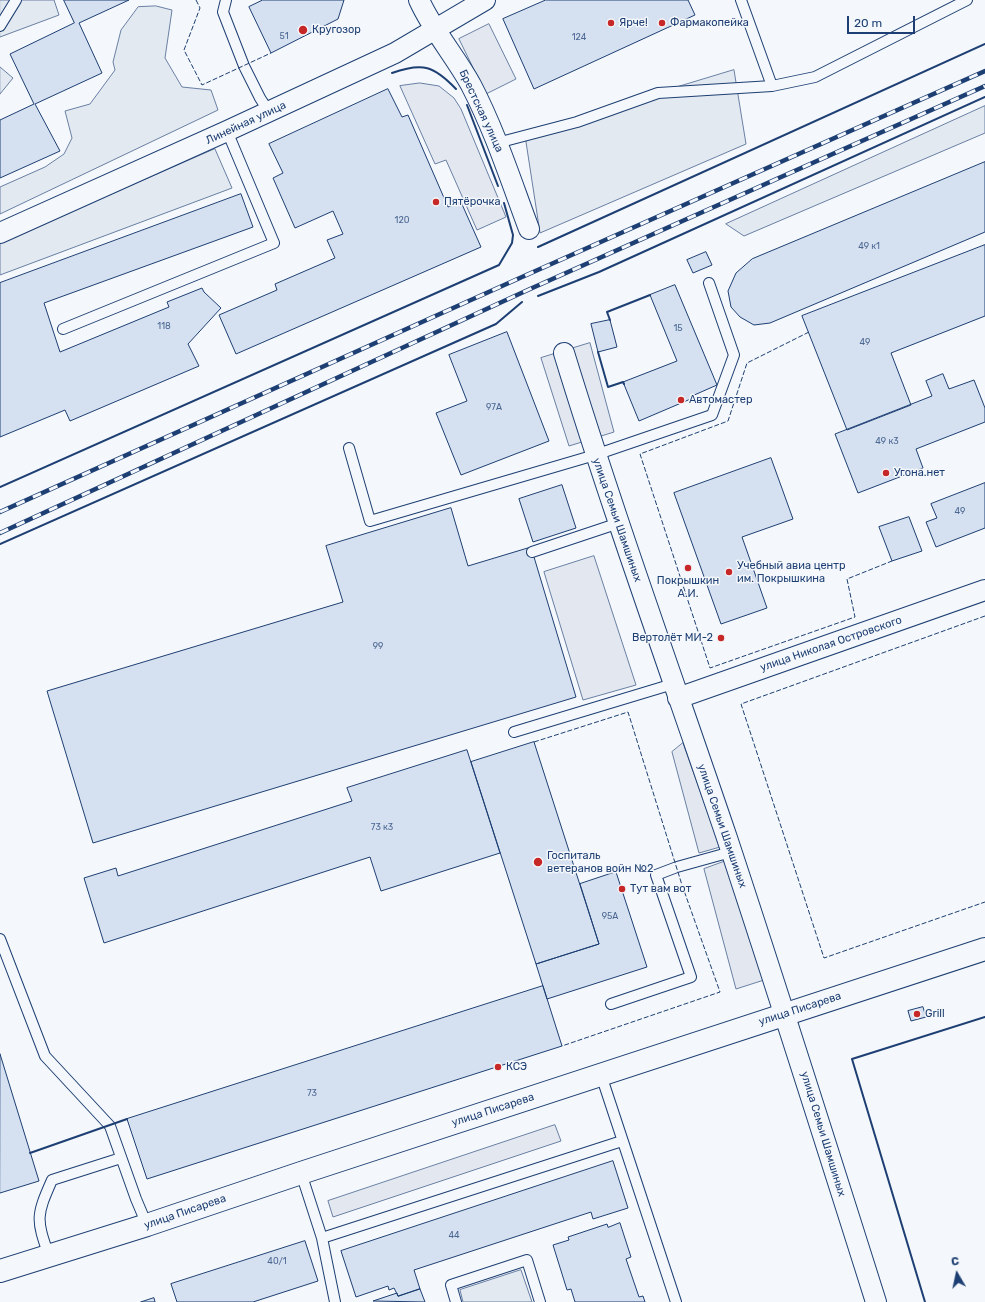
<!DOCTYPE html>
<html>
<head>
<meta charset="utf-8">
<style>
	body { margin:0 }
	#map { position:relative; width:985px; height:1302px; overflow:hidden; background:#f4f7fb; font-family:Rubik,sans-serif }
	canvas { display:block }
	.north { position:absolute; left:937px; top:1254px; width:40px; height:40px; -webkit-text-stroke:3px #f4f7fb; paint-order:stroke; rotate:351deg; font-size:11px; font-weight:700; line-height:16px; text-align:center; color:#1d3f73 }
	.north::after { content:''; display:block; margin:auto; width:14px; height:18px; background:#1d3f73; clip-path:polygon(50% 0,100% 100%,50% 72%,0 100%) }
	.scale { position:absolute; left:847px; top:16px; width:68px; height:18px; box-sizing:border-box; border:2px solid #1d3f73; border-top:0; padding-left:5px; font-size:12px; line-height:14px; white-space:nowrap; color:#1d3f73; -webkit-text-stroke:3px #f4f7fb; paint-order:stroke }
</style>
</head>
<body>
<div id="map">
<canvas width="985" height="1302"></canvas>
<div class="north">С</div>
<div class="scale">20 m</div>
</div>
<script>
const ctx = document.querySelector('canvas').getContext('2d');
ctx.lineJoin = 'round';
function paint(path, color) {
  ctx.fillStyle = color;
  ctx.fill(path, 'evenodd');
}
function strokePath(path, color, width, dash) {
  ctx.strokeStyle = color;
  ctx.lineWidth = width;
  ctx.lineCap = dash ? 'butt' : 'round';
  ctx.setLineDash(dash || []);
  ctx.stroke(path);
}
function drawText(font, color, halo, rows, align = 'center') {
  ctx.font = font + ' Rubik,sans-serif';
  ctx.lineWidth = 3;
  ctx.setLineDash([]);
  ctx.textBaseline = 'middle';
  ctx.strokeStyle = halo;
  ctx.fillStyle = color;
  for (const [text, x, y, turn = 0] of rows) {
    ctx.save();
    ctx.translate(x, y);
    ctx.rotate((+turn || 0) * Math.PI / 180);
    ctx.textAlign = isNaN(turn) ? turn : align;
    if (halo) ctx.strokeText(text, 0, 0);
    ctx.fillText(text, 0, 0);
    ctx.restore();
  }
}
const green = new Path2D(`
	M0,0H54L59,15L0,37Z
	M156,6L172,10L165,58L182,87L211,90L218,110L0,214V187L45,167L64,154L72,138L65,111L90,104L115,70L113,62L121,30L138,7Z
	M0,67L13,78L0,94Z
	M734,70L746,144L540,233L526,142L529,132Z
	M985,106V133L744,236L726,224Z
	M215,149L232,188L0,275V243Z
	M521,1270L532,1302H463L460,1290Z`);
const parking = new Path2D(`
	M489,24L516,79L486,94L459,39Z
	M420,83L439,86L454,98L461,109L506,217L477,230L446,160L435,164L400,86Z
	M590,343L614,432L569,446L541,358Z
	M594,556L636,685L583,700L544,572Z
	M683,743L720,847L699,853L672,752Z
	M726,861L764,980L736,989L704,869Z
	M555,1125L561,1141L333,1217L328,1201Z`);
const building = new Path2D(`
	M64,0H129L79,23L102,73L35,104L60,151L0,178V120L34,104L10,54L74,23Z
	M263,0H344L338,19L271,53L249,7Z
	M546,0H688L695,15L534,89L503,19Z
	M388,89L402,117L408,115L448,207L461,202L481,247L236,354L219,315L277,290L275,284L335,258L327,240L343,234L333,211L295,228L273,178L283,173L269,144Z
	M985,162V232L770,323L754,325L740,317L731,307L728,291L736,273L752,259Z
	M241,194L253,227L44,303L60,352L169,307L167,302L202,288L204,292L221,308L188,344L199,366L70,421L65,410L0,437V283Z
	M985,245V316L891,353L911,405L847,430L802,316Z
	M706,252L712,265L693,273L687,260Z
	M675,285L717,385L692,396L693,398L639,421L623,382L677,361L650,295Z
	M610,320L617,347L598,352L591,324Z
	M507,332L549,441L461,475L436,413L467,401L449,355Z
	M943,374L949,389L974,380L985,408V422L916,449L923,468L858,493L835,434L932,396L926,381Z
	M771,458L793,519L742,537L767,608L721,624L674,493Z
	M985,483V528L936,547L926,522L937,518L931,504Z
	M562,485L576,528L533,542L519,499Z
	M451,508L468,566L531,547L576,697L93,843L47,691L343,602L326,546Z
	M909,517L922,551L892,561L879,527Z
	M534,742L599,944L536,964L471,762Z
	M467,750L500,853L381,891L370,857L104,943L84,878L116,868L118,876L352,801L347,788Z
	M616,872L647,967L547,999L536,964L599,944L580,884Z
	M543,986L562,1046L147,1179L127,1119Z
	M923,1007L926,1017L911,1021L908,1011Z
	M0,1054L39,1181L0,1193Z
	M613,1161L628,1208L593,1219L591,1212L414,1270L420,1289L398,1296L394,1288L389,1290L388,1286L356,1297L341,1251Z
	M620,1223L631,1257L626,1259L639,1297L643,1296L645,1302H575L571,1289L567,1290L553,1245L569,1240L568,1237L607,1224L608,1227Z
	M305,1241L318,1281L253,1302H177L171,1284Z
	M420,1289L425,1302L373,1301L397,1293L398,1296Z
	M154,1298L155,1302H141Z`);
const lane = new Path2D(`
	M226,0L223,12L244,66L260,98L269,112
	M741,0L772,86L815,77L967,0
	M0,26L16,0
	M497,143L577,122L658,93L772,86
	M63,329L274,243L227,131
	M349,448L370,521L595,455L712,415L734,355L709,283
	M532,552L619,523
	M514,732L673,684
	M0,939L45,1056L110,1126L136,1199L147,1225
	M611,1004L691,977L656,875L677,867L731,852
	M601,1075L676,1302
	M301,1173L322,1238L335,1302
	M322,1238L622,1141
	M49,1256C36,1219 36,1216 52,1180L121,1158
	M456,1302L451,1285L527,1260L540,1302`);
const street = new Path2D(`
	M419,0C433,31 455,56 471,85C495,131 511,181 529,229
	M0,233L227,131L395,53L485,0
	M564,353C614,516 672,676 727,838C778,992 827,1147 876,1302
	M678,698L985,590`);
const secondary = new Path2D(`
	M0,1271L147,1225L301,1173L985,949`);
const rail = new Path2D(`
	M0,512L522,277L985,71
	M0,533L530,289L985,86`);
const fence = new Path2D(`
	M196,0L200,8L184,50L202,85L271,53
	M809,332L747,363L728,421L640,454L710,668L855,617L847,579L892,561
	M985,616L741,704L824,958L985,902
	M534,742L628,712L682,885L720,992L562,1046`);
const wall = new Path2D(`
	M392,73C423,62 434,66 456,89
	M467,105L498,186
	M538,247L985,44
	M538,296L599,272L985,97
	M610,320L607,312L650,295
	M598,352L608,387L623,382L624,384
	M0,487L499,265L512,243L513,235L504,203
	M0,544L496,324L522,302
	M30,1153L127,1119
	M925,1302L852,1059L985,1017`);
const markers = [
	[611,23,4,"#c62828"],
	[662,23,4,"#c62828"],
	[303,30,5,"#c62828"],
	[436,202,4,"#c62828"],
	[681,400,4,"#c62828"],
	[886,473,4,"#c62828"],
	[688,568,4,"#c62828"],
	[729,572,4,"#c62828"],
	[721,638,4,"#c62828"],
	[538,862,5,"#c62828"],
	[622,889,4,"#c62828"],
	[917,1014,4,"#c62828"],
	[498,1067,4,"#c62828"]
];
const numberNames = [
	["51",284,36],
	["124",579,37],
	["120",402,220],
	["49 к1",869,246],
	["118",164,326],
	["15",678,328],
	["49",865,342],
	["97А",494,407],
	["49 к3",887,441],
	["49",960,511],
	["99",378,646],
	["73 к3",382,827],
	["95А",610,916],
	["73",312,1093],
	["44",454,1235],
	["40/1",277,1261]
];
const poiNames = [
	["Ярче!",619,23],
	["Фармакопейка",670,23],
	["Кругозор",312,30],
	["Пятёрочка",444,202],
	["Автомастер",689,400],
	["Угона.нет",894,473],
	["Учебный авиа центр",737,566],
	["им. Покрышкина",737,579],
	["Покрышкин",688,581,"center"],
	["А.И.",688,594,"center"],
	["Вертолёт МИ-2",713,638,"right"],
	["Госпиталь",547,856],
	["ветеранов войн №2",547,869],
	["Тут вам вот",630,889],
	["Grill",925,1014],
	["КСЭ",506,1067]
];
const streetNames = [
	["Брестская улица",481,111,65],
	["Линейная улица",246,123,-25],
	["улица Семьи Шамшиных",617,520,71],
	["улица Николая Островского",831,644,-19],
	["улица Семьи Шамшиных",722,826,71],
	["улица Писарева",800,1009,-18],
	["улица Писарева",493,1110,-18],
	["улица Семьи Шамшиных",823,1134,73],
	["улица Писарева",185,1212,-19]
];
paint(green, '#e3e9f0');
strokePath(green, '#687fa3', 1);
paint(parking, '#e3e8f0');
strokePath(parking, '#687fa3', 1);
paint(building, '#d5e0f0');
strokePath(building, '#1d3f73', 1);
strokePath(lane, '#1d3f73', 12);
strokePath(street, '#1d3f73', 22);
strokePath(secondary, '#1d3f73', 24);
strokePath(lane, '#f4f7fb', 10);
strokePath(street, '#f4f7fb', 20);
strokePath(secondary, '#f4f7fb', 22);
strokePath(rail, '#1d3f73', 4.5);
strokePath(rail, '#f4f7fb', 3, [9]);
strokePath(fence, '#1d3f73', 1, [5, 2]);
strokePath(wall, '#1d3f73', 2);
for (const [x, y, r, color] of markers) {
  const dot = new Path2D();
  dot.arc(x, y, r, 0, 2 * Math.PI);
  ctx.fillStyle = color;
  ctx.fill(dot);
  strokePath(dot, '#f4f7fb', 1.5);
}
drawText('9px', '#4b6792', null, numberNames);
drawText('11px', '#1d3f73', '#f4f7fb', poiNames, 'left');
drawText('11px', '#1d3f73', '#f4f7fb', streetNames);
</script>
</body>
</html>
